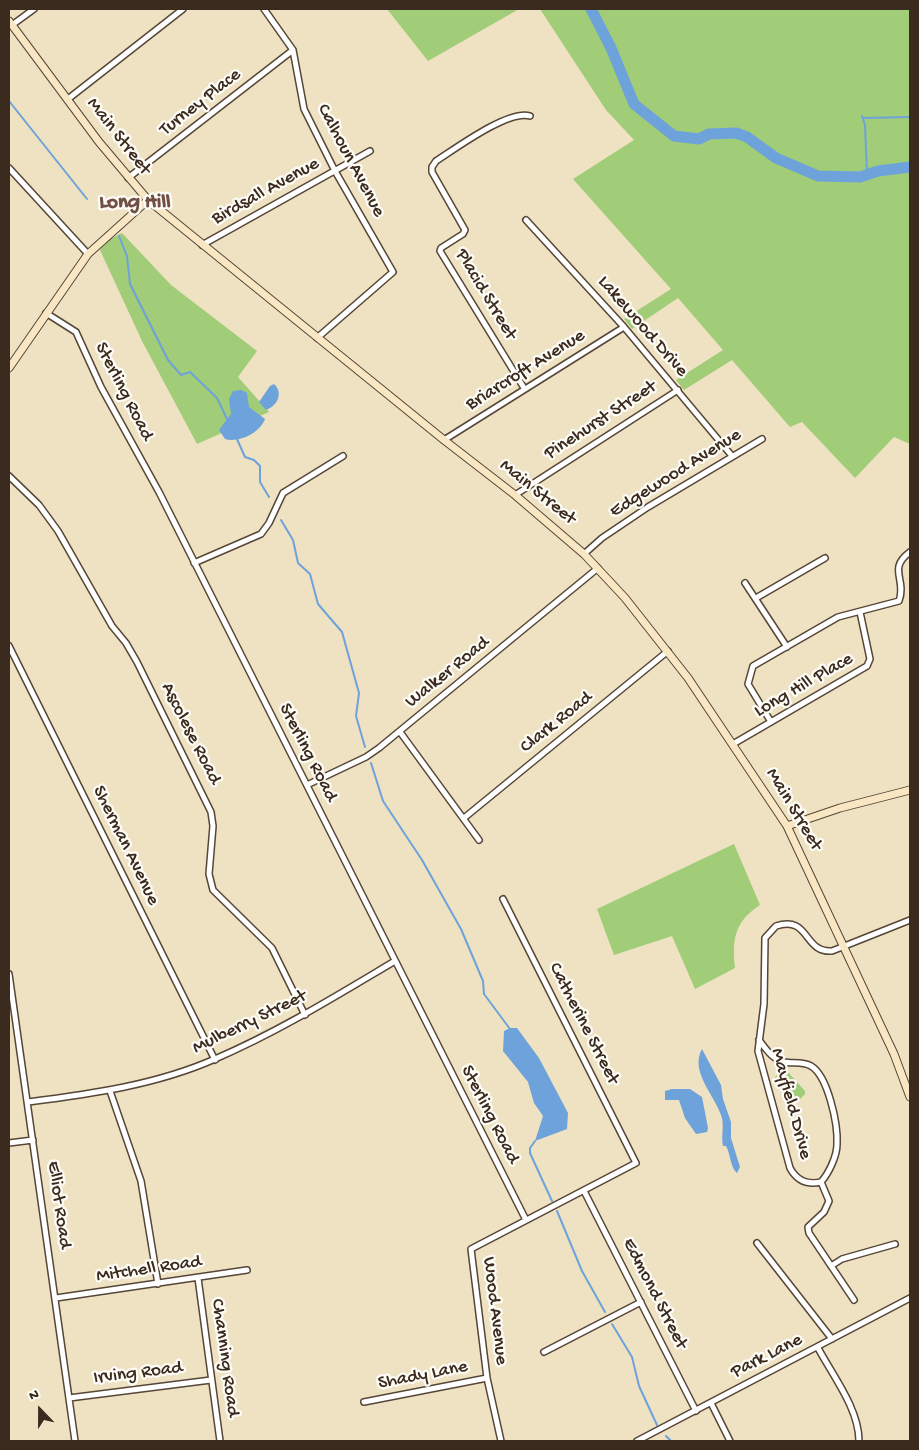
<!DOCTYPE html>
<html>
<head>
<meta charset="utf-8">
<style>
	body { margin:0 }
	#map { position:relative; width:919px; height:1450px; overflow:hidden; background:#eee2c2; font-family:"Gochi Hand",sans-serif }
	canvas { display:block }
	.frame { position:absolute; inset:0; border:10px solid #3b2a1e; pointer-events:none }
	.north { position:absolute; left:15px; top:1385px; width:50px; height:50px; -webkit-text-stroke:4px #fdfcf7; paint-order:stroke; rotate:338deg; font-size:14px; font-weight:700; line-height:20px; text-align:center; color:#3b2a1e }
	.north::after { content:''; display:block; margin:auto; width:18px; height:22px; background:#3b2a1e; clip-path:polygon(50% 0,100% 100%,50% 72%,0 100%) }
</style>
</head>
<body>
<div id="map">
<canvas width="919" height="1450"></canvas>
<div class="frame"></div>
<div class="north">N</div>
</div>
<script>
const ctx = document.querySelector('canvas').getContext('2d');
ctx.lineJoin = 'round';
function paint(path, color) {
  ctx.fillStyle = color;
  ctx.fill(path, 'evenodd');
}
function strokePath(path, color, width, dash) {
  ctx.strokeStyle = color;
  ctx.lineWidth = width;
  ctx.lineCap = dash ? 'butt' : 'round';
  ctx.setLineDash(dash || []);
  ctx.stroke(path);
}
function drawText(font, color, halo, rows, align = 'center') {
  ctx.font = font + ' "Gochi Hand",sans-serif';
  ctx.lineWidth = 4.5;
  ctx.setLineDash([]);
  ctx.textBaseline = 'middle';
  ctx.strokeStyle = halo;
  ctx.fillStyle = color;
  for (const [text, x, y, turn = 0] of rows) {
    ctx.save();
    ctx.translate(x, y);
    ctx.rotate((+turn || 0) * Math.PI / 180);
    ctx.textAlign = isNaN(turn) ? turn : align;
    if (halo) ctx.strokeText(text, 0, 0);
    ctx.fillText(text, 0, 0);
    ctx.restore();
  }
}
const green = new Path2D(`
	M387,9H519L428,61Z
	M540,9H910V444L894,437L855,478L802,422L790,427L732,360L684,390L676,380L723,350L678,298L632,329L624,319L671,289L573,179L634,140L606,110Z
	M122,233L171,285L257,351L238,377L269,412L197,444L142,341L100,250L108,240Z
	M734,844L760,905C734,922 732,940 735,968L695,989L672,936L614,955L597,909Z
	M783,1070L787,1071L805,1091V1094L798,1101H793L775,1081V1077Z`);
const water = new Path2D(`
	M274,384C284,393 277,406 266,410L259,402L270,386Z
	M241,390L247,393L249,407L265,419C260,433 239,443 225,439L219,430L231,414L229,399L233,391Z
	M510,1028H517L539,1058L568,1113L567,1129L535,1141L543,1116L534,1103L528,1082L503,1051L504,1031Z
	M702,1049L721,1085L723,1099L731,1122V1138L740,1167L737,1173C730,1167 731,1155 726,1146H723C721,1137 724,1128 722,1118C716,1096 689,1072 702,1049Z
	M672,1089H690L702,1097L708,1128L707,1132L696,1134L685,1118L679,1100H665V1091Z`);
const stream = new Path2D(`
	M9,101L87,199
	M862,116L865,125L867,174
	M863,118L910,117
	M119,236L127,256L130,284L168,360L181,375L190,372L217,398L228,421
	M237,439L245,457L254,460L260,466V482L269,497
	M281,520L293,540L298,563L310,574L318,604L342,632L359,693L356,716L365,747
	M371,763L383,801L422,860L461,929L483,981L484,994L510,1029
	M535,1141L530,1148V1153L552,1201
	M557,1211L582,1271L605,1312
	M612,1324L632,1357L639,1386L657,1425
	M666,1436L671,1441`);
const river = new Path2D(`
	M591,9L611,48L634,104L674,136L699,139L709,134L736,133L747,137L776,158L818,176L860,177L878,171L910,167`);
const street = new Path2D(`
	M264,9L293,50L304,109L335,171L393,272L317,338
	M12,25L34,9
	M68,99L183,9
	M9,168L88,254
	M128,178L293,50
	M526,220L624,327L732,456
	M202,245L370,151
	M46,313L76,332L101,387L159,492L526,1220
	M524,388L440,251L441,248L463,234L465,230L432,172V167L436,161C455,149 509,109 530,116
	M444,440L624,327
	M9,476L39,505L58,531L112,626L126,643L137,662L211,812L213,826L209,874L213,890L272,948L305,1015
	M515,495L678,390
	M584,554L602,538L648,507L762,439
	M194,563L261,534L269,523L283,493L343,456
	M745,583L787,647
	M756,598L825,558
	M9,646L215,1060
	M771,722L748,684L753,666L838,617L899,601C907,579 887,569 910,552
	M400,732L479,840
	M733,744L867,666L870,659L860,612
	M307,785L366,757L379,748L598,568
	M464,818L668,651
	M9,974L75,1441
	M759,1040C766,1049 772,1059 784,1062C793,1064 802,1061 811,1066C828,1076 838,1124 837,1144C837,1156 829,1173 821,1182
	M110,1091L141,1181L158,1284
	M28,1102C91,1094 156,1085 215,1059C278,1032 336,996 395,961
	M9,1143L33,1140
	M584,1191L696,1411
	M757,1243L832,1339
	M831,1266L842,1259L895,1244
	M198,1278L220,1441
	M56,1298L247,1270
	M854,1300L809,1233L808,1227L824,1212L829,1201L821,1182C807,1185 797,1181 790,1168L758,1051L764,1004L765,938L776,926C810,915 803,953 832,951L910,920
	M818,1348C833,1376 859,1409 859,1441
	M544,1352L641,1302
	M69,1398L211,1380
	M364,1402L487,1378
	M711,1403L730,1441
	M501,1441L487,1378L471,1249L636,1163L503,899
	M637,1441L910,1298`);
const secondary = new Path2D(`
	M9,21L99,142L148,200L444,440L515,495L584,554L625,598L688,678L787,826L894,1054L910,1097
	M9,368L88,254L148,200
	M787,826L840,808L910,790`);
const streetNames = [
	["Turney Place",201,103,-38],
	["Main Street",118,137,52],
	["Calhoun Avenue",350,161,62],
	["Birdsall Avenue",266,192,-29],
	["Placid Street",485,295,59],
	["Lakewood Drive",642,327,49],
	["Briarcroft Avenue",526,371,-32],
	["Sterling Road",123,392,63],
	["Pinehurst Street",601,421,-33],
	["Edgewood Avenue",676,474,-32],
	["Main Street",537,493,39],
	["Walker Road",448,673,-39],
	["Long Hill Place",804,686,-30],
	["Clark Road",557,723,-39],
	["Ascolese Road",190,734,63],
	["Sterling Road",307,753,63],
	["Main Street",793,810,59],
	["Sherman Avenue",125,846,64],
	["Mulberry Street",250,1023,-26],
	["Catherine Street",583,1024,63],
	["Mayfield Drive",790,1104,75],
	["Sterling Road",489,1115,63],
	["Elliot Road",58,1205,82],
	["Mitchell Road",149,1270,-8],
	["Edmond Street",654,1294,63],
	["Wood Avenue",494,1311,83],
	["Park Lane",767,1357,-27],
	["Channing Road",224,1358,82],
	["Irving Road",138,1374,-7],
	["Shady Lane",423,1376,-11]
];
const quarterNames = [
	["Long Hill",135,204]
];
paint(green, '#a1cc78');
paint(water, '#6ea2da');
strokePath(stream, '#6ea2da', 2);
strokePath(river, '#6ea2da', 11);
strokePath(street, '#564637', 8);
strokePath(secondary, '#564637', 9);
strokePath(street, '#fff', 5);
strokePath(secondary, '#f9e7c3', 7);
drawText('19px', '#3b2a1e', '#fdfcf7', streetNames);
drawText('bold 21px', '#724f44', '#fdfcf7', quarterNames);
</script>
</body>
</html>
